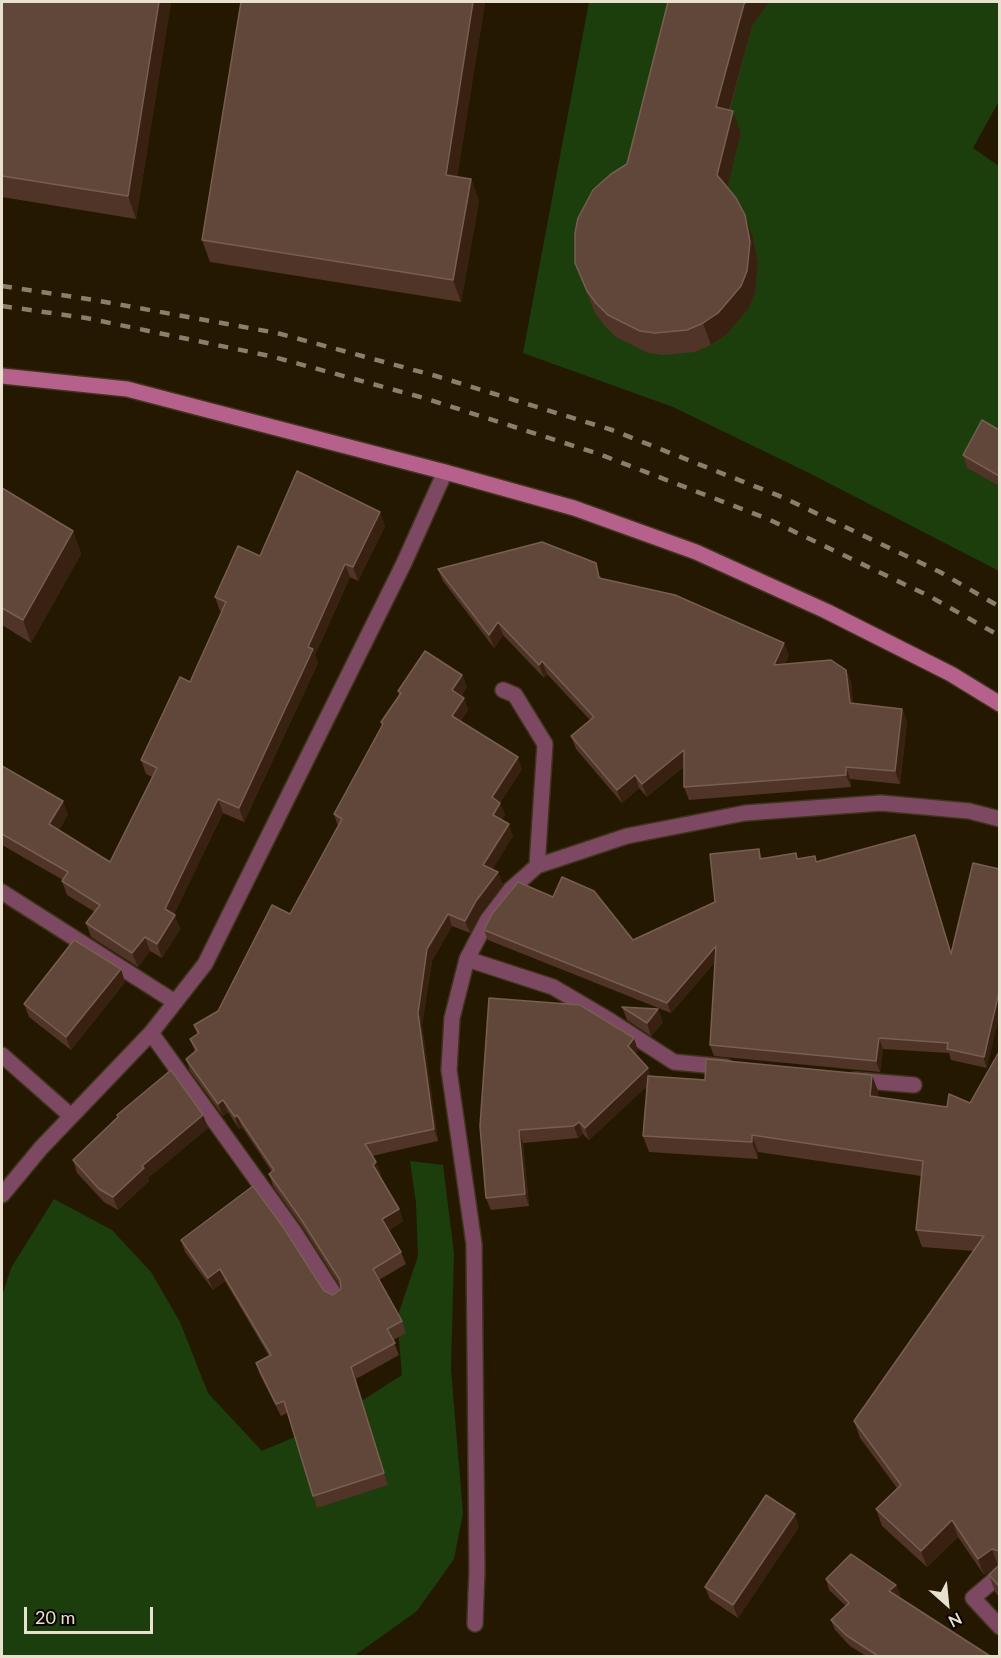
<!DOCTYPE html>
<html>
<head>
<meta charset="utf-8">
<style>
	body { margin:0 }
	#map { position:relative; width:1001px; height:1658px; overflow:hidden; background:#251800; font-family:Lato,sans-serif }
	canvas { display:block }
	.frame { position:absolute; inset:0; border:3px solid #e9e1d0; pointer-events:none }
	.north { position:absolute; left:917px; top:1574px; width:60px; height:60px; -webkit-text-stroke:4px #0a0500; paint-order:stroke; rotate:153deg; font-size:16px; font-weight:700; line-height:24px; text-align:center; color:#e9e1d0 }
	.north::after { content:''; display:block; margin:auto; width:21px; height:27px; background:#e9e1d0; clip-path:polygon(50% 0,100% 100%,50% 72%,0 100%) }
	.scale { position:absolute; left:24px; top:1607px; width:129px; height:27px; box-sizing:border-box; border:3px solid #e9e1d0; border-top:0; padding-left:8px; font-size:18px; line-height:21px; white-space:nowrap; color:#e9e1d0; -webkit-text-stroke:4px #0a0500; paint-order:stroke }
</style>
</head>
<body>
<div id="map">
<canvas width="1001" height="1658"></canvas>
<div class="frame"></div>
<div class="north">N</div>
<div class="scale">20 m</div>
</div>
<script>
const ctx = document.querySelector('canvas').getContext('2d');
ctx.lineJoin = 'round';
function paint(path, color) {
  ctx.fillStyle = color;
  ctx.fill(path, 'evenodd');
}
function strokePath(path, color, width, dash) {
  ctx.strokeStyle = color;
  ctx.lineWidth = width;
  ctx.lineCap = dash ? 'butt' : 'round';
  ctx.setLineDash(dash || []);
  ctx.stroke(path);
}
const green = new Path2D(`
	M589,2H999V101L973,148L999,166V571L813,475L673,407L523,353Z
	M410,1161L443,1165L454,1253L451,1370L463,1513L454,1559L417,1611L354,1656H2V1296L11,1268L54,1199L112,1230L151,1272L180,1322L208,1393L262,1451L327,1423L402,1375L397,1318L418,1256L416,1203Z`);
const lane = new Path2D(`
	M2,892L175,1002
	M151,1033L295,1233L336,1297
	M2,1055L71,1116
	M475,1624L476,1594`);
const street = new Path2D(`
	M503,690L515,695L545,744L537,866
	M467,959L553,987L609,1020L674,1062L726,1067
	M855,1080L914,1085
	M2,1195L41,1148L151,1033L205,964L404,563L445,472
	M1000,1575L973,1598L1000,1627
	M476,1594L477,1572L474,1244L449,1070L452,1018L467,959L488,919L511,889L537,866L627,836L745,813L881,803L969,811L1000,819`);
const secondary = new Path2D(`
	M2,376L127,389L445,472L574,508L696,552L826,611L951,674L1000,704`);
const rail = new Path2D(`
	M2,286L94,300L277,333L436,376L612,430L782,497L940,572L1000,607
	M2,306L86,318L270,356L424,398L599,454L768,519L929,596L1000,636`);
const wall = new Path2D(`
	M2,2H171L136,219L2,197Z
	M485,2L457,177L471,179L479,201L461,302L210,262L202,240Z
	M752,26L730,110L741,133L727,188L753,237L758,264L755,293L749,308L726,335L711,345L695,352L663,355L648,353L616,337L604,325L595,313L575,263L627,164Z
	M999,430V486L967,468L963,455Z
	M2,488L73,531L81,554L31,643L2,625Z
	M385,526L358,581L350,577L315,655L318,663L244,822L223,813L174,914L180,929L162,958L150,951L138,967L91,937L86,923L95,912L67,895L62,881L63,880L2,845V766L68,814L59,830L110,862L152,777L146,774L141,760L190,682L222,612L220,611L215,597L260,556Z
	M438,569L600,576L601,578L789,655L785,664L846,670L851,682L853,704L902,709L907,722L900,784L850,779L851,787L689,800L684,787V766L647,797L639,788L622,803L576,749L571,736L590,720L547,674L544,678L503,635L494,648L443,581Z
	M462,675L467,687L461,696L464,698L468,710L460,722L522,769L500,803L505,815L501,820L513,836L492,869L503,884L480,913L470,933L452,926L432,961L422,1025L438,1141L372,1156L381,1174L379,1176L399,1209L403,1221L389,1230L401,1252L406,1264L379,1280L402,1321L406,1333L393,1340L399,1355L356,1379L388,1485L317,1508L287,1413L281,1416L260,1375L256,1363L269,1356L225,1281L213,1290L185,1252L181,1240L333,1295L341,1289L340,1286L303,1228L273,1186L269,1174L272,1172L242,1127L239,1129L228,1112L223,1116L190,1071L186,1059L195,1052L190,1039L197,1034L194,1025L218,1011L290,914L338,826L334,814L382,726L381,722L399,696L398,691Z
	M919,846L951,952L987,1068L951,1060L949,1053L883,1049L880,1072L714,1056L710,1045L715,962L671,1013L488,940L484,930L633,940L715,902L759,849L762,859L796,853L798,859L818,862Z
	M125,982L71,1050L29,1017L24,1004Z
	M622,1007L663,1022L651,1036L627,1020Z
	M638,1051L635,1054L651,1076L878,1091V1097L947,1107L970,1103L999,1052V1597L995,1592L989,1575L999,1566H998L984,1575L958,1537L927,1567L882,1526L876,1509L897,1488L860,1438L854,1421L974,1251L922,1247L916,1230L921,1176L758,1152V1159L649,1152L643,1136L647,1086L589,1140L583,1134L578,1138L523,1143L529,1206L491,1210L486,1198L480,1126Z
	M117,1115H203L208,1128L148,1178L149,1181L118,1210L104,1202L77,1173L73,1160L118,1118Z
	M799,1527L738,1618L710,1599L705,1587Z
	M826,1579L896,1585L900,1595L898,1597L990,1656H866L850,1646L835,1630L831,1620L846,1606L829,1590Z`);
const shadedWall = new Path2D(`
	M159,2H171L136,219L128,196Z
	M473,2H485L454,197L446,175Z
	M746,2H769L752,26L724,129L716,107L744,4Z
	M733,111L741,133L725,197L717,175Z
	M471,179L479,201L461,302L453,280Z
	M745,215L753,237L758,264L755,293L749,308L726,335L711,345L703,323Z
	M380,512L385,526L358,581L353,567Z
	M73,531L81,554L31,643L23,620Z
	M345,564L350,577L315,655L318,663L244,822L239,808L308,647Z
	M498,622L503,635L494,648L489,635Z
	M784,643L789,655L778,678L774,665Z
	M542,661L547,674L544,678L539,665Z
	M846,670L851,682L854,716L850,703Z
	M462,675L467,687L456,702L452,690Z
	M464,698L468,710L456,728L452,716Z
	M902,709L907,722L900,784L895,771Z
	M684,750L688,762L647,797L642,784Z
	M518,757L522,769L500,803L505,815L497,827L493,815L492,797Z
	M846,767L850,779L851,787L846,775Z
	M635,775L639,788L622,803L617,790Z
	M218,799L223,813L170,922L165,909Z
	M63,801L68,814L54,838L49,824Z
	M509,824L513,836L488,877L483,865Z
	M915,835L919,846L955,965L951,954Z
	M498,872L503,884L480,913L470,933L465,921L476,901Z
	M448,914L452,926L432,961L422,1025L438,1141L434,1129L418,1013L427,949Z
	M175,915L180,929L162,958L157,944Z
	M145,937L150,951L138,967L132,953Z
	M716,946L720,956L671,1013L667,1003Z
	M121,969L125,982L71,1050L66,1037Z
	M999,992V1018L987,1068L984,1057Z
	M658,1009L663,1022L651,1036L647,1023Z
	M634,1038L638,1051L632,1058L628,1046Z
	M879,1038L883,1049L880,1072L876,1061Z
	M648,1068L653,1081L589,1140L585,1128Z
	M872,1075L878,1091L876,1113L870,1096Z
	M223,1100L228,1112L223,1116L218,1104Z
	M203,1115L208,1128L148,1178L149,1181L118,1210L113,1197L142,1166Z
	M237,1115L242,1127L239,1129L235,1117Z
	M579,1122L583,1134L578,1138L574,1126Z
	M519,1130L523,1143L529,1206L525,1194Z
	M752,1135L758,1152V1159L752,1142Z
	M376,1162L381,1174L377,1177L373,1165Z
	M399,1209L403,1221L387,1231L382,1219Z
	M220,1269L225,1281L213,1290L208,1278Z
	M351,1367L356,1379L388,1485L384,1473Z
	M795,1514L799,1527L738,1618L733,1605Z
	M952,1520L958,1537L927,1567L921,1551Z
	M992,1549L998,1566L984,1575L978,1559Z
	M896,1585L900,1595L893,1601L889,1591Z`);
const building = new Path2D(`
	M2,2H159L128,196L2,176Z
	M241,2H473L446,175L471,179L453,280L202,240Z
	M668,2H746L744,4L716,107L733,111L717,175L736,198L745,215L750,242L747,271L741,286L718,313L703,323L687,330L655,333L640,331L608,315L596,303L587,291L575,263V233L578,218L593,190L611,174L627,164Z
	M982,420L999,430V476L963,455Z
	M297,471L380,512L353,567L345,564L308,647L313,649L239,808L218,799L165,909L175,915L157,944L145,937L132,953L86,923L100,905L62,881L68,872L2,834V766L63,801L49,824L110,862L157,768L141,760L180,677L190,682L226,602L215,597L238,546L260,556Z
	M2,488L73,531L23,620L2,608Z
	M542,542L596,563L599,578L675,595L784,643L774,665L831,660L846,670L850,703L902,709L895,771L846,767V775L684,787V750L642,784L635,775L617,790L571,736L594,717L542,661L539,665L498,622L489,635L438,569Z
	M425,651L462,675L452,690L464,698L452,716L518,757L492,797L500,803L493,815L509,824L483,865L498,872L476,901L465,921L448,914L427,949L418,1013L434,1129L365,1144L376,1162L373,1165L399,1209L382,1219L401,1252L373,1269L402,1321L387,1329L395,1343L351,1367L384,1473L313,1496L284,1401L276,1404L256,1363L271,1355L220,1269L208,1278L181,1240L253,1186L283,1227L324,1291L333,1295L341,1289L340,1280L299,1216L269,1174L274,1170L237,1115L235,1117L223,1100L218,1104L186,1059L197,1050L190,1039L199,1033L194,1025L218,1011L272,905L290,914L342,819L334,814L383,724L381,722L401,693L398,691Z
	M915,835L951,954L973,863L999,869V992L984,1057L947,1049L948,1043L879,1038L876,1061L710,1045L716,946L667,1003L484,930L492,914L518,882L553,897L562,877L594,891L633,940L715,902L710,854L759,849L760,859L796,853L797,859L815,856L816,862Z
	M74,940L121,969L66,1037L24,1004Z
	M489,998L580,1005L634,1038L628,1046L648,1068L585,1128L579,1122L574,1126L519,1130L525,1194L486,1198L480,1126Z
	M622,1007L658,1009L647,1023Z
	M999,1052V1551L992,1549L978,1559L952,1520L921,1551L876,1509L901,1485L854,1421L984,1236L916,1230L923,1161L752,1135V1142L643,1136L648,1076L705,1080L706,1059L872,1075L870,1096L947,1107L949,1094L970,1103Z
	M171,1070L203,1115L142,1166L144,1168L113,1197L99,1189L73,1160L118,1117L117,1115Z
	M766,1495L795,1514L733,1605L705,1587Z
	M851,1554L896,1585L889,1591L990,1656H878L846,1635L831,1620L849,1603L826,1579Z
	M999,1565V1586L989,1575Z`);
paint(green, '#1b3e0c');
strokePath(lane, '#40341d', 18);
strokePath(street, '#40341d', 18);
strokePath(secondary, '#40341d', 18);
strokePath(lane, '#7d4962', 15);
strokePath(street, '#7d4962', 15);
strokePath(secondary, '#b5618b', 15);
strokePath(rail, '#897f6a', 4.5, [10, 10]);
paint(wall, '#503427');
paint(shadedWall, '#382110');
paint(building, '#604739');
strokePath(building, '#765f51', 1.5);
</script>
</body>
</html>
